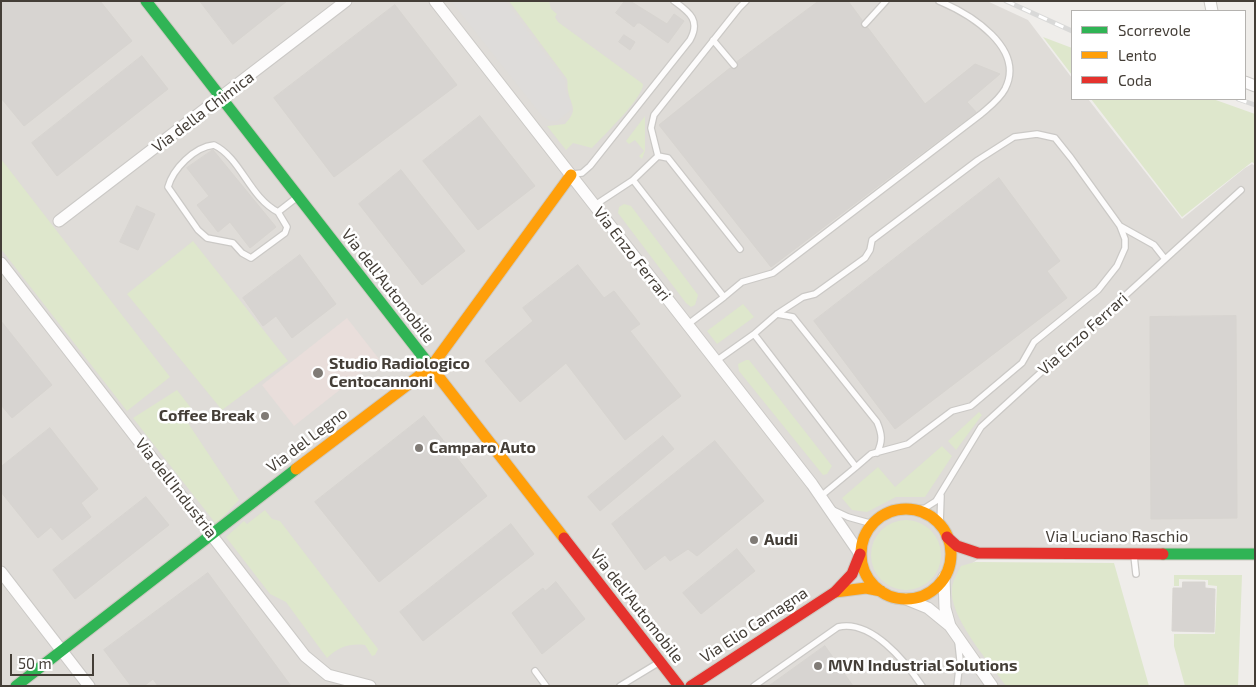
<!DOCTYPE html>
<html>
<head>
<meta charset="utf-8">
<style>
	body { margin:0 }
	#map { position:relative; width:1256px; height:687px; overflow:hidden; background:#efedea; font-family:"Exo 2",sans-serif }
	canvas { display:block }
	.frame { position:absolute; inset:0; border:2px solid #443e37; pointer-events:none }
	.legend { position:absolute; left:1071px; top:10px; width:175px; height:90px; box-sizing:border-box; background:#fff; border:1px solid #b4b2af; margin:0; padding:6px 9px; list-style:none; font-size:15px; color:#443e37 }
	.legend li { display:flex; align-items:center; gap:10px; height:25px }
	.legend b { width:25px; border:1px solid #b4b2af }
	.scale { position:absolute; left:10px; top:654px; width:84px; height:22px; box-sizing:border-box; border:2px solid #443e37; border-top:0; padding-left:6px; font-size:15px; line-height:18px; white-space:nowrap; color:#443e37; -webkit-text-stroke:4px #fff; paint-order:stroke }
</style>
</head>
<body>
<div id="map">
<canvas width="1256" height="687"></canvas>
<div class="frame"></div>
<ul class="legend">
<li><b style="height:6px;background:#30b455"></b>Scorrevole</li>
<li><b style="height:6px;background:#ff9f0a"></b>Lento</li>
<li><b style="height:6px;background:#e5322d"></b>Coda</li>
</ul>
<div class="scale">50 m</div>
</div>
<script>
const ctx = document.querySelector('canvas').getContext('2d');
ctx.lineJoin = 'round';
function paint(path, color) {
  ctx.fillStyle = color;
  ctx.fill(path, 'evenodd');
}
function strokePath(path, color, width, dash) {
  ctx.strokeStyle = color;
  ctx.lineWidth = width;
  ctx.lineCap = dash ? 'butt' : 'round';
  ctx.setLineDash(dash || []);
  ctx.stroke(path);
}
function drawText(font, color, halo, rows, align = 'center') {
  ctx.font = font + ' "Exo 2",sans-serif';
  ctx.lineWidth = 5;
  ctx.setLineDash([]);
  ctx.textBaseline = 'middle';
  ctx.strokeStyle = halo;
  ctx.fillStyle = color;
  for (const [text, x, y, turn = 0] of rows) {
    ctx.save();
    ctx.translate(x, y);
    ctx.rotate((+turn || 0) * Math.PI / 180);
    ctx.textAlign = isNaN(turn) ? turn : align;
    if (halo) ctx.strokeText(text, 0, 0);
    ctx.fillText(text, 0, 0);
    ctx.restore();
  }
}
const industrial = new Path2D(`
	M1,1H987L1028,20L1072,78V99H1088L1182,219L1245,168L1252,164L1255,166V548H993L970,565L1014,686H1Z`);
const medical = new Path2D(`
	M347,318L379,359L294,426L262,385Z`);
const green = new Path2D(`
	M509,1H549L551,9L557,14L555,17L558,22L643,84C644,97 602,137 592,148L573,143L566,150L547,126L565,124C579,109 571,107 568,91C567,87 568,83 567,79Z
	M1043,37L1072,48V75Z
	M1091,99H1213L1255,114V164L1252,162L1182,217Z
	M645,116V151L642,159L639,156L644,151L635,140L629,144L626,141Z
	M1,159L170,377L127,411L1,249Z
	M624,204L631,206L698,295L695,305L691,307L686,303L618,213L619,207Z
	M193,241L288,361L222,410L127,294Z
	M743,304L754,317L717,344L707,331Z
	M746,360H749L753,365L832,466L827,474L823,475L739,371L738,364Z
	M177,390L191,408L184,417L239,500L216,524L133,418Z
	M979,412L982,415L956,450L948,441Z
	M942,446L952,456L925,497H896L867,512L852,510L842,498L878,467L895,487Z
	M265,510L272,519L280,521L378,649L375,655L372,656L365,645C350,643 338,647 327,658L286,602L270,594L226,537L244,521L247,524Z
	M871 555a35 35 0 1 1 70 0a35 35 0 1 1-70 0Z
	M975,562L1114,563L1149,686H1006C990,663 948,616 952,588C953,580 957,573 961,566Z
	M1174,575H1242L1238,686H1185L1174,646V634H1215L1217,586L1208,585V580L1179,579V586H1174Z`);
const parking = new Path2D(`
	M451,1H505L565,81L566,93L571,101V110L557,121H550L542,116Z
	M963,667H970L983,686H963Z`);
const building = new Path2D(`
	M1,1H100L132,41L24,126L1,98Z
	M200,1H287L233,44Z
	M625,1H630L667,24L674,14L684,21L668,43L640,23H637L634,27L616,13Z
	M819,1H848L862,20V27L868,28L925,104L975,64L1000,74L967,102L976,112L771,267L659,125L730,68L737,69V62Z
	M395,5L457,85L334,177L274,98Z
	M624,35L635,42L630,50L619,42Z
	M142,56L168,89L57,176L32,143Z
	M480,116L535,186L478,230L423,161Z
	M213,150L276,227L250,248L230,222L218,232L197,205L209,196L187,168Z
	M401,170L465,251L422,285L359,204Z
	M999,178L1060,261L1047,271L1067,298L895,429L814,321Z
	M137,206L155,214L138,250L120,242Z
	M300,255L336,304L292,338L276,316L263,326L243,298Z
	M578,265L604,298L614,291L640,324L630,331L681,396L625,440L566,363L520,402L485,361L533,321L523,308Z
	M1236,316L1237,518L1151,519L1150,317Z
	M1,321L52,385L12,418L1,405Z
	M424,416L487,496L379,582L315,502Z
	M50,428L98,489L81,503L91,517L62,540L51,527L38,538L1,492V467Z
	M663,436L674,449L600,511L588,497Z
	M715,441L764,501L697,556L688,549L670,561L665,555L645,570L612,524Z
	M146,497L169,525L75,599L53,570Z
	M511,524L534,554L423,641L400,612Z
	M737,549L755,571L701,614L683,593Z
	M208,573L291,686H158L153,679L144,686H131L104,650Z
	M556,582L585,619L542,654L512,613L543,588L545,591Z
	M1183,582H1205V588L1215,589L1214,632L1172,631L1173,588H1182Z
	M825,646L853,686H769Z`);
const lane = new Path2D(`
	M865,24L886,1
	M713,40L734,65
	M658,156L668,158L740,249
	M573,174L582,173L590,166L690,40C701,20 689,12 674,1
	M633,180L658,156L651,128L654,115L739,8L746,1
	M595,205L633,180L724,297L687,325
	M278,212C249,197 241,158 214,145C194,147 173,169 168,187L198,230L207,238L233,243L242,253L251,258L285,233L287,227L278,212L296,198
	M1120,226L1154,245L1165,259
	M724,297L742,282L773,273L981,114C989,107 999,100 1005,89C1026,48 970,14 939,1
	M777,314L793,317L877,422C882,434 883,441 877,453
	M754,334L777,314L803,297L815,294L865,258L870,250L872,240L978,160L1014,137L1037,134L1055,138L1071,158L1120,226L1125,239V248L1117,266L1098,290L1034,342L1022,363L971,406L952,411L908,444L871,454L856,467
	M716,361L754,334L856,467L821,496
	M833,510L848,517L873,524
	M915,510L925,508L936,501L981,427L1241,190
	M940,524L941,496
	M1134,556L1136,574
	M535,671L546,686
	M620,686L658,663
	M754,686L838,627C871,619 905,661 922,686
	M957,686L960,660L958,642`);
const street = new Path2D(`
	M435,1L812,484L860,554
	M1210,1L1212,11
	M1245,82L1255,86
	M59,221L346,1
	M1,263L305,656L328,675L370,686
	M1,572L89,686
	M906,599L928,608L950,626L945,608L944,577
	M950,626L992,686`);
const fast = new Path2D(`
	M146,1L431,367
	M1163,554H1255
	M16,686L296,469`);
const slow = new Path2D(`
	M431,367L564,538
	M296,469L431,367L571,175
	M861 554a45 45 0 1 1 90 0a45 45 0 1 1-90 0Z
	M835,592L866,588L881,591`);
const jam = new Path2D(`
	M947,537L957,546L978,553L1163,554
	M564,538L679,686
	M691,686L835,592L852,574L860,554`);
const rail = new Path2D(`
	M1006,1L1072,31
	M1238,99L1255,105`);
const markers = [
	[318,373,6,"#807b76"],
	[265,416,5,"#807b76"],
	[419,448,5,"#807b76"],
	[754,540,5,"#807b76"],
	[818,666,5,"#807b76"]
];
const streetNames = [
	["Via della Chimica",203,112,-37],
	["Via Enzo Ferrari",632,254,52],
	["Via dell'Automobile",388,286,52],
	["Via Enzo Ferrari",1083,334,-42],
	["Via del Legno",307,440,-37],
	["Via dell'Industria",176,488,52],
	["Via Luciano Raschio",1117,537],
	["Via dell'Automobile",637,606,52],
	["Via Elio Camagna",754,625,-33]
];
const poiNames = [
	["Studio Radiologico",329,364],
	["Centocannoni",329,382],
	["Coffee Break",255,416,"right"],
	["Camparo Auto",429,448],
	["Audi",764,540],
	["MVN Industrial Solutions",828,666]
];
paint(industrial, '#dfdcd8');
paint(medical, '#e9dedb');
paint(green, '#dee7cc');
paint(parking, '#dedcda');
paint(building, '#d7d4d1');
strokePath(building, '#d7d4d0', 1);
strokePath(lane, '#cbc9c6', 8);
strokePath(street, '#cbc9c6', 13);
strokePath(fast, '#cec9c1', 13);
strokePath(slow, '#cec9c1', 13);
strokePath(jam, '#cec9c1', 13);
strokePath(lane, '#fdfcfc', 5.5);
strokePath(street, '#fdfcfc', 11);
strokePath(fast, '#30b455', 11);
strokePath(slow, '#ff9f0a', 11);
strokePath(jam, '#e5322d', 11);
strokePath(rail, '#d9d9d8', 5);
strokePath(rail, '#fff', 3, [9]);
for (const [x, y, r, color] of markers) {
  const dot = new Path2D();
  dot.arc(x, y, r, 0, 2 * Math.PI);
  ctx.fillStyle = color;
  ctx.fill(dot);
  strokePath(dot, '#fff', 2);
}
drawText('16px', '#443e37', '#fff', streetNames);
drawText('bold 16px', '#443e37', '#fff', poiNames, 'left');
</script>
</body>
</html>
